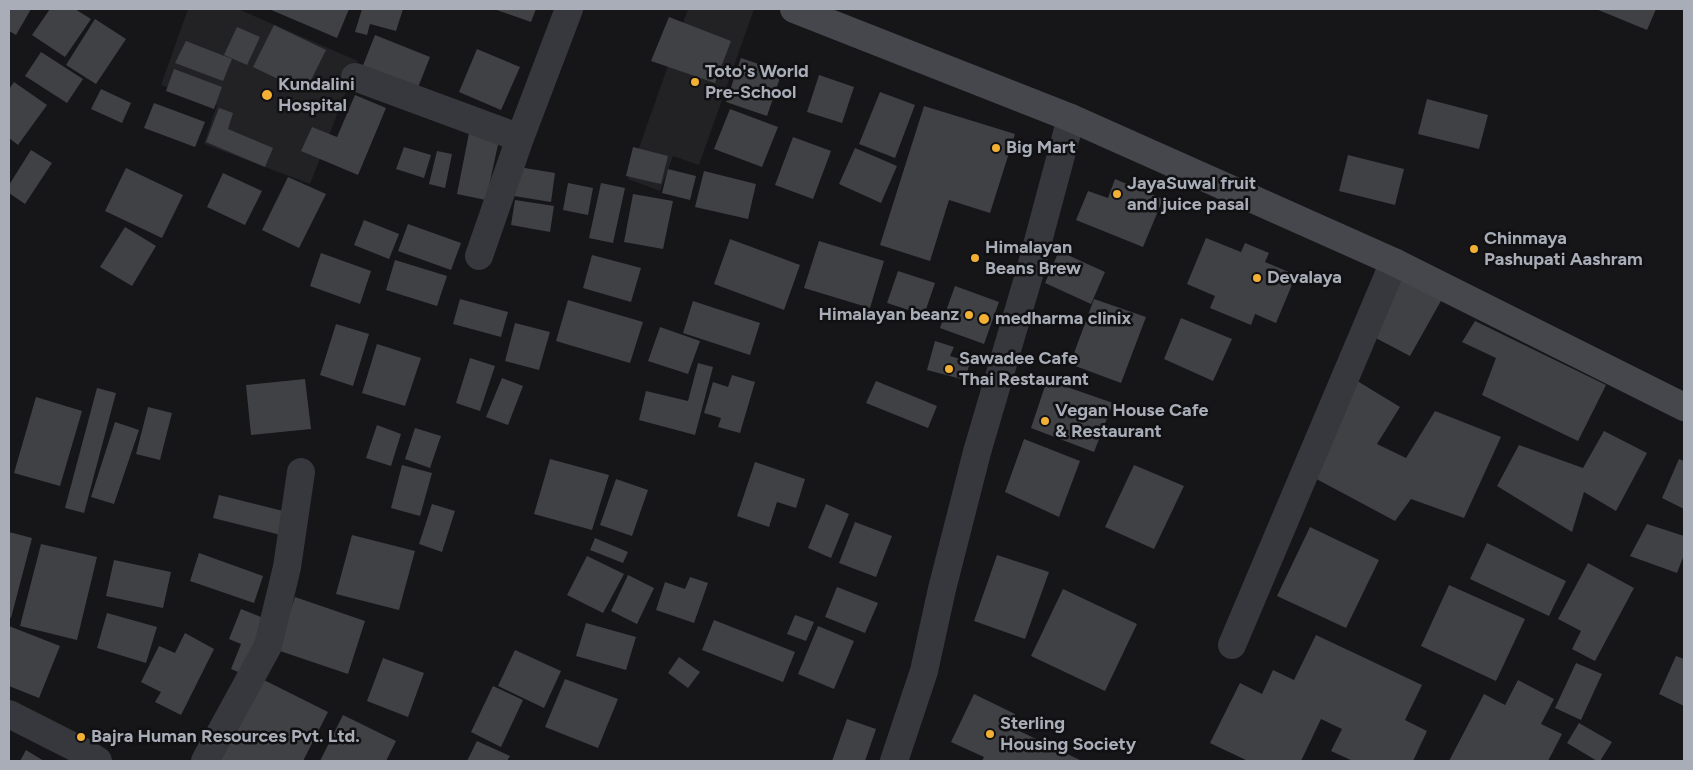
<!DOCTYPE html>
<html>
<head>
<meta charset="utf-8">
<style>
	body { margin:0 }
	#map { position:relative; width:1693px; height:770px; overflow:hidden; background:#161618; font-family:Figtree,sans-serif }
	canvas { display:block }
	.frame { position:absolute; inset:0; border:10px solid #a8adb8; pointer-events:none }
</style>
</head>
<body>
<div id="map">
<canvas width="1693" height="770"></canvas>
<div class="frame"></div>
</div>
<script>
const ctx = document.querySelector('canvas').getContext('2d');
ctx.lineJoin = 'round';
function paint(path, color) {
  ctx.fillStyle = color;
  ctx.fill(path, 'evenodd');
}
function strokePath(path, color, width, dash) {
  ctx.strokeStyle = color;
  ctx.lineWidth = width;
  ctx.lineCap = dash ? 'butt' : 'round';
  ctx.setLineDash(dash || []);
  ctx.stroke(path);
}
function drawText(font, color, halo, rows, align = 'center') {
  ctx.font = font + ' Figtree,sans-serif';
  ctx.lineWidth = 5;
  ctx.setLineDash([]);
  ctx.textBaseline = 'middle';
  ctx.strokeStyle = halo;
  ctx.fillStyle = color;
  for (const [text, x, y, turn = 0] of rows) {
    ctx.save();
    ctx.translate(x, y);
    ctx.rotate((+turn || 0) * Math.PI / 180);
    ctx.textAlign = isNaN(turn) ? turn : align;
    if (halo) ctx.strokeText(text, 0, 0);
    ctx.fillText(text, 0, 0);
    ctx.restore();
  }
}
const built = new Path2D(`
	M188,9H238L358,61L310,184L204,144L217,105L161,85Z
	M688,9H754L699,165L673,156L660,191L628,179Z`);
const building = new Path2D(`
	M9,9H31L16,35L9,31Z
	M50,9H75L91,19L65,57L32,35Z
	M269,9H349L337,38Z
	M362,9H403L396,31L370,24L367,35L355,32Z
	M494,9H536L531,22Z
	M1596,9H1656L1647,30Z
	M669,17L731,41L715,83L651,61Z
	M95,19L126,39L96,84L66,65Z
	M274,25L326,50L305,92L253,67Z
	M237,27L260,37L247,65L224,55Z
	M375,35L430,57L415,95L360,73Z
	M186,41L232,59L223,81L175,63Z
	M477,49L520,67L501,110L459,92Z
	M41,52L83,79L67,103L25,76Z
	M741,58L782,72L767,116L726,102Z
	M174,69L222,87L214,109L166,91Z
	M819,75L854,87L842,123L807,112Z
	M14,82L47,105L18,145L9,138V89Z
	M101,89L131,103L122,123L91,109Z
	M880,92L915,105L895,158L859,144Z
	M355,95L386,108L358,175L301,151L312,127L337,137Z
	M1427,99L1488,115L1479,149L1418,134Z
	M154,103L205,122L195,147L144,128Z
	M924,106L1015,134L990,213L949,200L930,261L880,245Z
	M219,108L233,113L228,129L273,148L265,167L206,142Z
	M730,109L778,127L762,167L714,149Z
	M469,133L499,140L486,200L457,194Z
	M793,137L831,151L813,199L775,185Z
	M404,147L431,155L424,178L396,169Z
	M633,147L668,156L661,184L626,176Z
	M855,148L897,166L881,203L839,184Z
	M31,150L52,163L25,204L9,193V185Z
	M437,151L452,154L445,188L429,184Z
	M1348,155L1404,169L1395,205L1339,191Z
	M519,167L555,173L551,202L514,196Z
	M126,168L183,195L162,238L105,211Z
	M668,169L696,176L690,200L662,193Z
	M704,171L756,184L748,219L695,207Z
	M223,173L262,191L245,225L207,207Z
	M288,177L326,194L299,248L262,230Z
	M1115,179L1163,199L1143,247L1076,220L1088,191L1108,198Z
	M568,183L593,188L588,215L563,210Z
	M601,183L625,188L613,243L589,238Z
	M633,194L673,201L663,249L624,242Z
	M515,200L554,206L550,232L511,225Z
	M364,220L399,234L389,259L354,245Z
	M408,224L461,243L451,270L398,251Z
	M125,227L156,246L132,286L100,267Z
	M1206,238L1241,252L1245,243L1269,253L1265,262L1296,275L1276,323L1255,314L1251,325L1210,308L1215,296L1187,284Z
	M730,239L800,265L784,310L714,284Z
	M819,241L884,261L870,308L804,288Z
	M1059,251L1105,272L1091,304L1045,283Z
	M321,253L371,271L360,304L310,286Z
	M592,255L641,268L631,302L583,288Z
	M395,260L447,276L437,306L386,290Z
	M898,271L935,283L924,315L887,303Z
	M1396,278L1442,299L1410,356L1370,335Z
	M955,286L999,302L984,344L940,328Z
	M460,299L508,312L501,337L453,324Z
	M1094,299L1146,317L1121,383L1070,364Z
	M568,300L643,322L630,363L556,341Z
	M693,301L760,323L750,355L683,333Z
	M1181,318L1232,339L1213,381L1164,359Z
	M1475,321L1606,385L1578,441L1482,395L1496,358L1462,342Z
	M515,323L550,332L539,370L505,361Z
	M336,324L369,334L353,386L320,375Z
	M660,327L700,341L688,374L648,361Z
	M935,341L954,347L950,356L970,362L965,380L927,370Z
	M377,344L421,358L405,406L362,393Z
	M470,358L495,366L480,411L456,403Z
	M698,363L713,367L695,435L639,420L646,391L688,401Z
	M732,375L755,382L740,433L718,427L721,418L704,413L713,382L728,387Z
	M502,378L523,386L508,425L486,417Z
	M305,379L311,429L251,435L246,385Z
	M1354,379L1400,407L1377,444L1406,458L1435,411L1501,437L1464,518L1411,499L1395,521L1309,475Z
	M1047,380L1113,403L1094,452L1031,428Z
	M876,381L937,406L928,428L866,403Z
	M97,388L116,393L84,513L65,508Z
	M36,397L82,411L60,486L14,473Z
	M148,407L172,413L160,460L136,454Z
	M115,422L139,430L114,504L91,497Z
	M377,425L401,434L391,466L366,458Z
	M415,428L441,436L430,468L405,459Z
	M1604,431L1647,453L1616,511L1584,492L1572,532L1497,486L1519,445L1583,468Z
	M1024,439L1080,461L1059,517L1005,492Z
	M550,459L609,475L592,530L534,514Z
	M1679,459L1684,461V509L1662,498Z
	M755,462L805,479L796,508L777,502L769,527L737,516Z
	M402,465L432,473L420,516L391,508Z
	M1134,465L1184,486L1154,549L1105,527Z
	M616,479L648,490L632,536L600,525Z
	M219,495L287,512L281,535L213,518Z
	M432,504L455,511L442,552L419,544Z
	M826,504L849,514L831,558L808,548Z
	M855,522L892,536L876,577L839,563Z
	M1647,524L1684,536V555L1677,573L1630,556Z
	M1310,527L1379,560L1346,628L1277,596Z
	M9,532L32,538L11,618L9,617Z
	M352,535L415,551L399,610L336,594Z
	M595,538L628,552L623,563L590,550Z
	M1487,543L1566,581L1549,616L1470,579Z
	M41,544L97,557L77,640L20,626Z
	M199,553L263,576L254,603L190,581Z
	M997,555L1049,572L1025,639L974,621Z
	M587,556L624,574L603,613L567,595Z
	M114,560L171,572L163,608L106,596Z
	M1588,563L1634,588L1595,661L1572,649L1581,631L1558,619Z
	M628,575L654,588L637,624L611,611Z
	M690,577L708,583L694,623L656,610L665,582L685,589Z
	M1449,585L1525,619L1496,681L1421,646Z
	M837,587L878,603L865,633L825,617Z
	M1063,589L1137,624L1105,691L1031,656Z
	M295,597L365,621L348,674L277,650Z
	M241,609L266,619L243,674L231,669L241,644L229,639Z
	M107,613L157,627L146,663L97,648Z
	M795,615L814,622L806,641L787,634Z
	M714,620L795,652L783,682L702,650Z
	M586,623L636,637L626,670L576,656Z
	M9,626L60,646L39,698L9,686Z
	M818,626L854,641L834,689L798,674Z
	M185,633L214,649L181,715L155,702L161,692L141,682L159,646L175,653Z
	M1316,635L1422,685L1405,720L1427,731L1413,761H1353L1331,751L1342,729L1321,719L1301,761H1279L1276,760L1275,761H1248L1210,743L1240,683L1262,694L1273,670L1294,680Z
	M515,650L561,671L544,708L498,686Z
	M1676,656L1684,659V706L1659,694Z
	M679,657L700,672L688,688L668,673Z
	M383,658L424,673L408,717L367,701Z
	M1576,663L1602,674L1581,720L1555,708Z
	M254,675L328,712L303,761H210Z
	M565,679L618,699L598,748L545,727Z
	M1518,680L1554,699L1541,724L1562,734L1548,761H1449L1484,694L1505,705Z
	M493,686L523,700L501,747L471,732Z
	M974,694L1015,714L1009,726L1082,761H982L984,757L951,742Z
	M343,715L396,741L386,761H320Z
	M847,719L876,729L865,761H832Z
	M1579,723L1612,742L1600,761H1597L1567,743Z
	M477,741L510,756L507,761H467Z
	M26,750L44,761H20Z`);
const street = new Path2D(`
	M355,77L520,138
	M479,256L520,138L569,9
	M1232,645L1394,262
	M9,714L86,753L98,761
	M205,761L268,646L287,567L301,472
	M894,761L924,671L942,589L977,452L1029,275L1071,118`);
const secondary = new Path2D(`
	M794,9L1071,118L1394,262L1684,407`);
const markers = [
	[695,82,5,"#f2b134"],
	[267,95,6,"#f2b134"],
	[996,148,5,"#f2b134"],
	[1117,194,5,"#f2b134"],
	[1474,249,5,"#f2b134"],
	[975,258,5,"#f2b134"],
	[1257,278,5,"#f2b134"],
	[969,315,5,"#f2b134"],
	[984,319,6,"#f2b134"],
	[949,369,5,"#f2b134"],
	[1045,421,5,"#f2b134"],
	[990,734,5,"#f2b134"],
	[81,737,5,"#f2b134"]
];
const poiNames = [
	["Toto's World",705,72],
	["Pre-School",705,93],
	["Kundalini",278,85],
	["Hospital",278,106],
	["Big Mart",1006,148],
	["JayaSuwal fruit",1127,184],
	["and juice pasal",1127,205],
	["Chinmaya",1484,239],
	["Pashupati Aashram",1484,260],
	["Himalayan",985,248],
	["Beans Brew",985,269],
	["Devalaya",1267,278],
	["Himalayan beanz",959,315,"right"],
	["medharma clinix",995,319],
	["Sawadee Cafe",959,359],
	["Thai Restaurant",959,380],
	["Vegan House Cafe",1055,411],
	["& Restaurant",1055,432],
	["Sterling",1000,724],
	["Housing Society",1000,745],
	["Bajra Human Resources Pvt. Ltd.",91,737]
];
paint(built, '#222225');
paint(building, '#404145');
strokePath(street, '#37383d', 28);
strokePath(secondary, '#45474d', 28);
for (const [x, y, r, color] of markers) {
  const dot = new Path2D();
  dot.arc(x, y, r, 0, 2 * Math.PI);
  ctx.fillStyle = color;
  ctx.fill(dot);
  strokePath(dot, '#111113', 2);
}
drawText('bold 18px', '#a8adb8', '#111113', poiNames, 'left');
</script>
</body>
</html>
